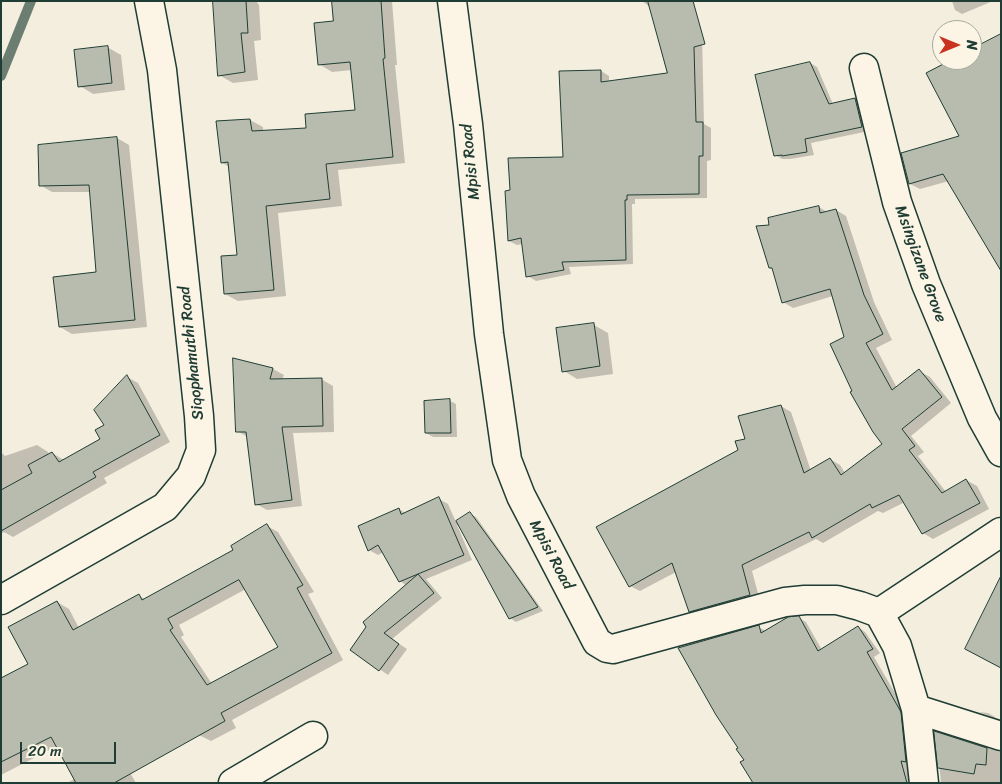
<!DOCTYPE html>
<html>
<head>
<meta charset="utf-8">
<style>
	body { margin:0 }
	#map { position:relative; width:1002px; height:784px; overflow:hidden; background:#f3eede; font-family:Sriracha,sans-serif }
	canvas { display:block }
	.frame { position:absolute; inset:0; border:2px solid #1f3d34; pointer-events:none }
	.north { position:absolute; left:932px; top:20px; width:50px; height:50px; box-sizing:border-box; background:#fcf5e5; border:1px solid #a4ab9e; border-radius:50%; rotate:90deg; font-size:14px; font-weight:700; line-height:20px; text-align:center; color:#1f3d34 }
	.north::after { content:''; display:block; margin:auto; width:18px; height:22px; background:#c8321e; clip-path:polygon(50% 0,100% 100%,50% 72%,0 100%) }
	.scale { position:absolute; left:20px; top:742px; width:96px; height:22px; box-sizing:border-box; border:2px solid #1f3d34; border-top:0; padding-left:6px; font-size:15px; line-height:18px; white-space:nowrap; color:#1f3d34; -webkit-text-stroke:4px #fcf5e5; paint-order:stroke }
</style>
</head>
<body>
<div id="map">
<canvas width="1002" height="784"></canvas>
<div class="frame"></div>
<div class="north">N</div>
<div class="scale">20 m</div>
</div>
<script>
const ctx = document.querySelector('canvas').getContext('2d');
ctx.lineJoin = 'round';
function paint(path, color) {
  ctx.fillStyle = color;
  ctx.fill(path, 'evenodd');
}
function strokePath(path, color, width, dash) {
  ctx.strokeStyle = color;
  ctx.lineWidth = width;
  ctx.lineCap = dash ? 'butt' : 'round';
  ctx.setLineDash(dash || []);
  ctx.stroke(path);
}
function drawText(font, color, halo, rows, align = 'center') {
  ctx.font = font + ' Sriracha,sans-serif';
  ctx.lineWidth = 5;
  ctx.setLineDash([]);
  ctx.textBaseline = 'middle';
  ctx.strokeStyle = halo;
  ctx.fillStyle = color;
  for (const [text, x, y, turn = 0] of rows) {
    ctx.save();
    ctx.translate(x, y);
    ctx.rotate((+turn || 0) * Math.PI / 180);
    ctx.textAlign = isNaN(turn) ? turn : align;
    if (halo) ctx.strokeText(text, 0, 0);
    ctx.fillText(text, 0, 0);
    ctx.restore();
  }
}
const shadow = new Path2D(`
	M214,1H256L259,5L261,40L254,41L258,80L233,83L219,75Z
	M333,1H392L397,65H395L405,163L338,170L342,206L278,213L286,296L238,301L225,294L238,256L230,167L222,163L250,120L263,127V132L308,129L356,112L352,70L332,72L319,64L335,22Z
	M642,1H684L702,34L704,124L711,128V160L707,161V198L635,199V204H632L633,264L569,267L571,274L536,281L528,276L523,244L517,245L509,241L511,191L565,158L561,72L601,71L609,76V83L669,74L651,8Z
	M952,1H993L962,14L955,10Z
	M1001,35L949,181L920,189L910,184L961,136L954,60H972V50Z
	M107,47L121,55L125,90L93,94L80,86Z
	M810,63L817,67L833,104L855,99L862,103L869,131L811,143L814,155L790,159H782L775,155Z
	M117,138L129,145L147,327L72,334L60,327L98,273L91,192H52L40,185Z
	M819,207L827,212L836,210L846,216L874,302L892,340L876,348L897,388L919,371L930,377L951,403L911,436L924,452L918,456L946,492L966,480L977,486L989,509L933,539L923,533L905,502L883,513L878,511L823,543L816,539L752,571L760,601L700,617L690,611L676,572L640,591L630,586L746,440L781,406L791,412L811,471L830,459L840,465L845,473L883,444L853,392L846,337L833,296L793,308L783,302L773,269L770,268V226Z
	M594,325L608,333L613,374L577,379L564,371Z
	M273,369L284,375L282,380L321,379L333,386L334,432L293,433L302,506L267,510L256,504L248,437L237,431Z
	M127,377L138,383L170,442L104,478L107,483L13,537L4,532L1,534V452L5,456L37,445L48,452L49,455L52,453L64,460L101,439Z
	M450,401L456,404L457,437H433L426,433Z
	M439,499L448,504L456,522L470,514L476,517L543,611L516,622L510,618L459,525H457L472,560L426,579L442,598L392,639L407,649L388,675L352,650L407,586L400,581L384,552L378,555L369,550L399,509L405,513Z
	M267,526L278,532L314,592L308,594L343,660L232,720L236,728L211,741L199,735L173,686L1,775V680L29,664L57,602L69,609L79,628L139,596L145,599L235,551ZM246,589L279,648L212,684L181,637L184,635L179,625Z
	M799,618L806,622L822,650L858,627L865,632L880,653L874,657L906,712L915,783H762L758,627L766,631Z
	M979,712L988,713L995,717V718Z
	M936,733L1001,752V783H941Z
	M114,757L125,764L136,783H67Z`);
const stream = new Path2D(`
	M1,76L31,1`);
const building = new Path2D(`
	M213,1H246L248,33H241L245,72L218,76Z
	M332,1H381L385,58L383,59L393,157L326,164L330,199L266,206L274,290L224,294L221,256L237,255L228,162L221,163L216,121L250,119L252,131L306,128L305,114L355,110L350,62L318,65L314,23L333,21Z
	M648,1H693L705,44L694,47L696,122H703V156H699V194L627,195V200H625L626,260L562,262L564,270L526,277L521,238L508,241L505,191L510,190L508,158L563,157L559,71L601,70V82L667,73Z
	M1001,34V271L943,174L909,184L901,153L959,136L926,73L951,60H975L972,49Z
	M108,46L112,83L78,87L74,50Z
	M810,62L829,104L855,98L862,127L805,139L807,152L782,156V155L774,156L755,75Z
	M117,137L135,320L59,327L53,277L96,272L89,185L39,186L38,145Z
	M819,206L820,213L836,209L864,295L883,334L866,343L892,390L919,369L942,397L902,429L915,446L909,450L942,493L966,479L980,503L922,534L899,495L872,508L870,504L812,538L809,532L742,565L750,595L689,612L672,563L629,587L596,527L738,450L735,441L745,439L738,416L781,405L804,473L830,458L841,475L882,444L873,432L850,392L852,391L830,344L844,337L830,289L782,303L772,268H769L756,226L769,225L768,218Z
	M594,323L600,366L562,372L556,328Z
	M233,358L273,368L270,379L322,378L323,426L282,427L292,500L255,505L246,432H236Z
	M127,375L160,435L93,472L96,477L1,531V490L32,473L28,465L52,452L59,462L100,439L95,430L104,425L94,410Z
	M450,399L451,433H425L424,401Z
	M439,497L464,555L418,574L434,593L384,633L399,644L379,671L350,650L366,627L363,622L418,574L399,582L378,545L368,551L358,526L399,508L401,514Z
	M470,512L511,568L538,607L509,619L456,521Z
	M267,524L303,585L297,588L332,653L221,713L225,721L114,783H76L51,737L1,762V678L28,664L8,627L57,601L73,630L139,594L142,600L233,550L231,546ZM239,580L278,647L207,685L170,630L173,628L168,619Z
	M1001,576V668L965,649Z
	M799,616L818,651L858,626L873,649L867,652L901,712L906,762L901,761L907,783H753L740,762L744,760L736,749L738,748L716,715L678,648L759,625L761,633L788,617Z
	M934,731L987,748L986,765L976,764L974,774L938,768Z`);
const street = new Path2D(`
	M452,1L468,124L489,334L507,460L521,496L597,642L607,648L613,649L785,602L805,600H837L860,606L879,613L897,646L916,709L924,783
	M864,68L897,202L926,284L982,418L1001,452
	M1,600L165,507L191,476L201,450L199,416L162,70L149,1
	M879,613L1001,532
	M916,709L1001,736
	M233,783L313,736`);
const streetNames = [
	["Mpisi Road",471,162,-96],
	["Msingizane Grove",920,264,70],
	["Siqophamuthi Road",192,353,-96],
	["Mpisi Road",551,555,62]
];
paint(shadow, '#0003');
strokePath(stream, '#6c7d72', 10);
paint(building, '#b8bcae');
strokePath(building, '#1f3d34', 1);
strokePath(street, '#1f3d34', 31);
strokePath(street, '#fcf5e5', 28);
drawText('16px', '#1f3d34', '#fcf5e5', streetNames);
</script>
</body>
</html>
